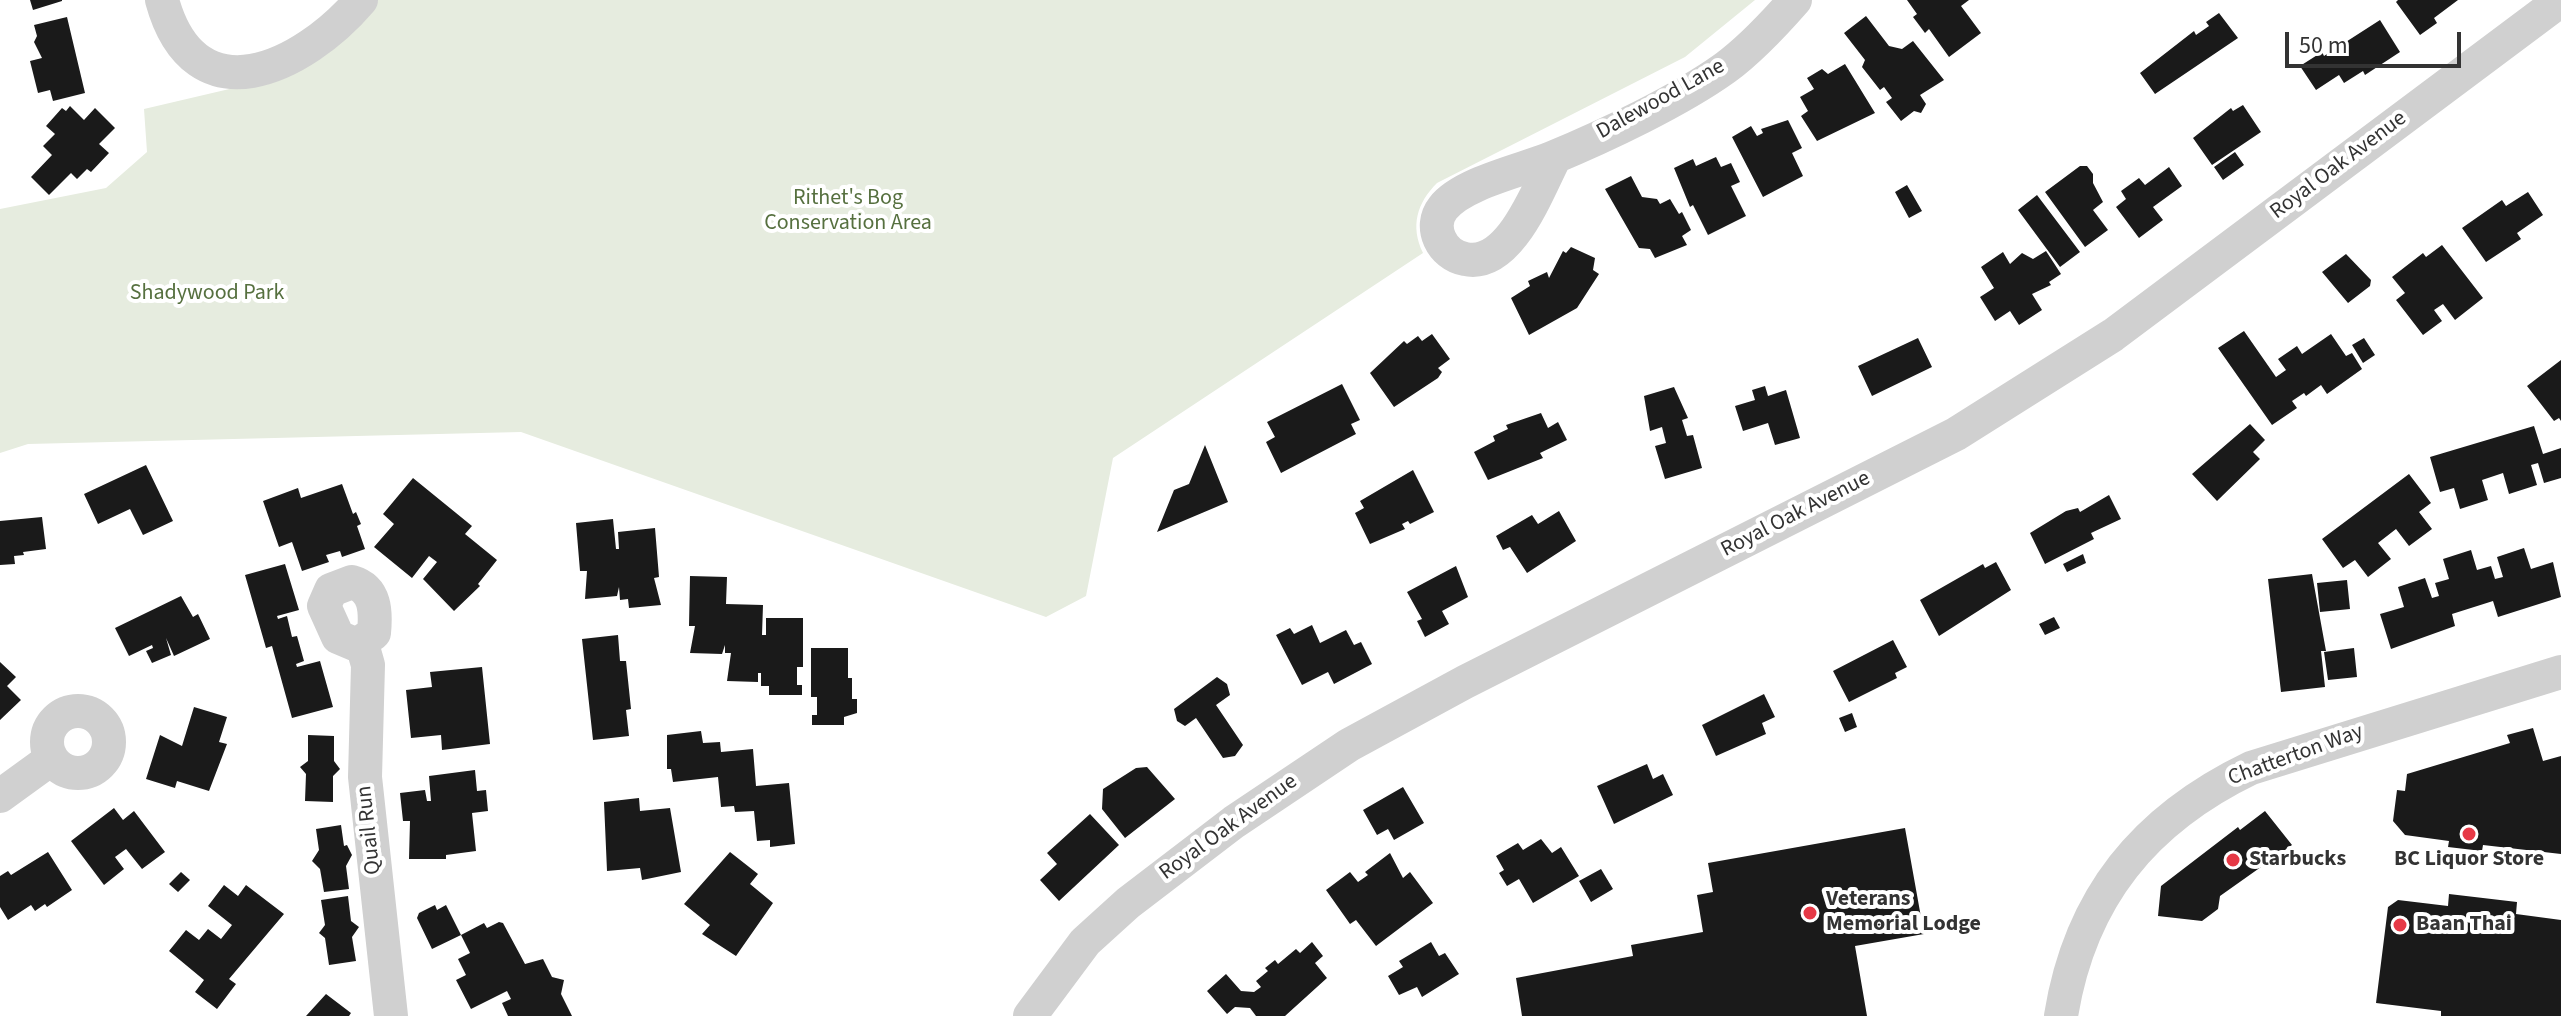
<!DOCTYPE html>
<html>
<head>
<meta charset="utf-8">
<style>
	body { margin:0 }
	#map { position:relative; width:2561px; height:1016px; overflow:hidden; background:#fff; font-family:"Source Sans 3",sans-serif }
	canvas { display:block }
	.scale { position:absolute; left:2285px; top:32px; width:176px; height:36px; box-sizing:border-box; border:4px solid #333; border-top:0; padding-left:10px; font-size:24px; line-height:28px; white-space:nowrap; color:#333; -webkit-text-stroke:6px #fff; paint-order:stroke }
</style>
</head>
<body>
<div id="map">
<canvas width="2561" height="1016"></canvas>
<div class="scale">50 m</div>
</div>
<script>
const ctx = document.querySelector('canvas').getContext('2d');
ctx.lineJoin = 'round';
function paint(path, color) {
  ctx.fillStyle = color;
  ctx.fill(path, 'evenodd');
}
function strokePath(path, color, width, dash) {
  ctx.strokeStyle = color;
  ctx.lineWidth = width;
  ctx.lineCap = dash ? 'butt' : 'round';
  ctx.setLineDash(dash || []);
  ctx.stroke(path);
}
function drawText(font, color, halo, rows, align = 'center') {
  ctx.font = font + ' "Source Sans 3",sans-serif';
  ctx.lineWidth = 8;
  ctx.setLineDash([]);
  ctx.textBaseline = 'middle';
  ctx.strokeStyle = halo;
  ctx.fillStyle = color;
  for (const [text, x, y, turn = 0] of rows) {
    ctx.save();
    ctx.translate(x, y);
    ctx.rotate((+turn || 0) * Math.PI / 180);
    ctx.textAlign = isNaN(turn) ? turn : align;
    if (halo) ctx.strokeText(text, 0, 0);
    ctx.fillText(text, 0, 0);
    ctx.restore();
  }
}
const green = new Path2D(`
	M378,0H1755L1685,57L1437,183C1417,203 1410,226 1423,253L1113,458L1086,596L1046,617L521,432L28,444L0,453V209L106,188L147,152L144,109L272,79L373,9Z`);
const building = new Path2D(`
	M30,0H62V1L33,10Z
	M1907,0H1969L1961,6L1981,33L1949,57L1929,29L1925,33L1913,17L1917,14Z
	M2398,0H2458L2434,18L2437,23L2420,35L2396,2Z
	M2219,13L2238,38L2155,94L2140,73L2194,31L2196,35L2209,26L2206,22Z
	M1866,16L1889,46L1902,49L1913,41L1944,80L1920,95L1926,104L1921,113L1914,111L1901,121L1886,102L1892,98L1884,87L1880,90L1862,67L1865,60L1844,33Z
	M67,17L85,93L53,101L50,90L38,93L30,61L42,58L34,42L37,36L34,25Z
	M2380,20L2400,52L2365,75L2363,71L2344,83L2339,75L2316,90L2300,66L2322,52L2324,56Z
	M1845,64L1875,113L1817,141L1801,116L1808,111L1800,97L1814,89L1807,78L1822,69L1828,74Z
	M2243,105L2261,132L2212,165L2193,138L2231,108L2233,111Z
	M70,106L84,120L95,108L115,128L99,144L109,153L91,172L87,169L77,179L71,173L49,195L31,177L52,155L43,146L55,134L46,126L62,108L66,111Z
	M1788,120L1802,148L1792,153L1803,176L1763,197L1732,137L1751,126L1757,136L1763,133L1761,129Z
	M2235,152L2244,165L2223,180L2214,167Z
	M1716,157L1721,167L1731,163L1740,182L1731,186L1746,216L1708,235L1693,205L1690,207L1674,168L1693,159L1696,166Z
	M2080,166H2087L2093,174V183L2103,202L2093,210L2108,230L2085,247L2045,192Z
	M2169,167L2182,186L2153,207L2163,220L2139,238L2116,207L2126,199L2121,191L2139,178L2145,185Z
	M1631,176L1642,197L1657,199L1660,204L1670,199L1679,214L1682,212L1691,230L1682,236L1687,245L1655,258L1650,249L1639,248L1605,189Z
	M1907,185L1922,211L1909,218L1895,192Z
	M2528,192L2543,215L2517,233L2521,239L2486,262L2462,228L2502,200L2506,206Z
	M2037,195L2080,252L2060,267L2018,210Z
	M2442,245L2483,298L2455,320L2443,304L2434,310L2442,321L2423,335L2396,300L2405,293L2392,277L2423,253L2426,257Z
	M1571,247L1595,258L1593,270L1599,274L1577,308L1529,335L1511,298L1530,286L1528,281L1547,272L1549,278L1563,251L1566,253Z
	M2046,251L2061,274L2049,282L2051,285L2032,294L2042,310L2019,325L2010,311L1995,321L1980,297L1994,288L1981,267L2003,252L2010,264L2022,253L2033,259Z
	M2346,254L2371,280L2370,286L2348,303L2322,272Z
	M2244,331L2276,377L2286,370L2278,359L2297,346L2302,354L2331,334L2346,356L2352,353L2362,369L2327,394L2321,385L2306,396L2304,393L2292,401L2297,408L2272,425L2218,348Z
	M1432,334L1450,359L1438,368L1442,372L1438,378L1394,407L1370,373L1404,341L1407,344L1418,336L1422,341Z
	M1918,338L1932,367L1872,396L1858,366Z
	M2364,338L2375,355L2363,363L2352,345Z
	M2561,360V421L2559,418L2554,421L2527,386Z
	M1342,384L1360,420L1351,424L1356,434L1281,473L1266,442L1275,437L1267,422Z
	M1765,386L1768,396L1786,390L1800,438L1775,445L1768,423L1743,431L1735,406L1755,400L1752,390Z
	M1674,387L1688,418L1682,420L1687,436L1693,435L1702,468L1665,479L1655,446L1666,443L1662,427L1650,431L1644,396Z
	M1541,413L1548,428L1558,422L1567,440L1540,453L1543,458L1488,480L1474,452L1495,441L1493,436L1508,429L1506,425Z
	M2250,424L2265,440L2253,452L2260,459L2217,501L2192,474Z
	M2534,426L2543,454L2561,448V478L2544,483L2538,463L2531,465L2537,485L2509,494L2503,473L2482,480L2488,500L2460,509L2454,488L2440,492L2430,457Z
	M1205,445L1228,502L1157,532L1174,490L1189,484Z
	M146,465L173,521L143,535L130,509L98,524L84,494Z
	M1413,470L1434,512L1410,524L1408,521L1402,524L1405,529L1370,544L1355,513L1364,508L1360,501Z
	M2409,474L2431,503L2419,512L2432,529L2409,546L2396,529L2378,543L2391,559L2368,577L2355,560L2343,568L2322,539Z
	M413,478L472,526L465,534L497,560L478,584L480,586L454,611L423,579L437,562L429,556L412,578L374,547L394,524L383,514Z
	M342,484L353,514L356,512L361,524L357,526L365,549L342,557L340,551L326,555L329,562L302,571L292,542L279,547L263,501L298,488L301,498Z
	M2109,495L2121,519L2091,533L2094,539L2045,564L2030,533L2066,511L2078,508L2080,512Z
	M1559,511L1576,541L1527,573L1510,547L1503,550L1496,536L1532,515L1538,524Z
	M42,517L46,549L23,552L24,555L14,556L15,564L0,565V521Z
	M613,519L616,549H619L618,532L655,528L659,577L654,578L661,605L629,608L628,599L620,600L619,587L617,596L585,599L587,571H580L576,523Z
	M2524,548L2531,569L2553,562L2561,597L2498,617L2493,601L2452,614L2455,626L2391,649L2380,614L2404,607L2398,587L2425,578L2432,598L2439,596L2435,583L2449,579L2443,559L2471,550L2477,570L2491,566L2495,579L2503,577L2497,557Z
	M2083,554L2086,563L2067,572L2063,564Z
	M1996,562L2011,590L1939,636L1920,600L1983,564L1985,568Z
	M285,564L299,610L277,616L278,619L287,616L292,637L297,636L304,661L296,664L297,667L320,661L333,707L292,718L272,646L266,648L245,575Z
	M1456,566L1468,597L1442,611L1449,624L1425,637L1417,621L1422,619L1407,592Z
	M2312,574L2326,651H2321L2325,687L2281,692L2268,579Z
	M690,576L727,577L726,604L763,605L762,635H766V618H803V667H797V685H802V695H769V686H761V673H758V682L727,681L731,653H725V645L722,654L690,653L695,626H689Z
	M2347,580L2350,609L2320,612L2317,583Z
	M181,596L193,617L198,614L210,639L174,656L166,638L171,655L152,663L146,651L153,648L152,645L129,656L115,628Z
	M2054,617L2060,628L2045,635L2039,624Z
	M1312,625L1320,643L1346,630L1354,645L1361,642L1372,664L1334,684L1328,672L1302,685L1276,635L1290,628L1294,634Z
	M618,635L620,661H626L631,709L626,710L629,736L593,740L582,639Z
	M1893,640L1907,667L1895,673L1897,678L1849,702L1833,671Z
	M811,648H848V678H852V699H857V713L844,717V725H812V715H817V697H811Z
	M2354,648L2357,677L2328,680L2324,652Z
	M0,662L16,677L7,686L21,700L0,720Z
	M482,667L490,744L442,750L441,735L411,738L406,690L432,687L430,672Z
	M1217,677L1227,684L1230,695L1216,705L1243,745L1235,756L1223,758L1196,718L1185,726L1177,721L1174,709Z
	M1764,694L1775,717L1762,723L1766,734L1716,756L1702,725Z
	M194,707L227,717L219,742L227,744L209,791L177,781L175,788L146,779L160,735L182,746Z
	M1852,713L1857,727L1845,732L1839,718Z
	M2533,728L2543,761L2561,756V854L2483,845L2482,851L2448,847L2449,841L2405,835L2393,821L2397,790L2405,791L2407,774L2510,743L2507,735Z
	M701,731L703,743L720,742L721,752L753,749L756,786L789,783L795,844L770,847V840L757,841L754,811L735,812L734,806L721,807L718,777L673,782L671,769H667V735Z
	M308,735L334,736V761L340,769L333,776V802L305,801L306,774L300,767L308,761Z
	M1647,764L1653,779L1663,774L1673,795L1614,824L1597,786Z
	M1147,767L1175,799L1125,838L1102,809L1103,789L1136,768Z
	M475,770L477,791L486,790L488,811L472,813L476,851L446,855V859H409L410,821H403L400,793L425,790L427,801H431L429,776Z
	M1403,787L1424,823L1394,840L1388,829L1377,835L1363,810Z
	M639,798L640,811L670,808L681,872L642,880L640,868L607,871L604,802Z
	M114,808L123,820L134,811L165,852L142,869L126,849L115,857L124,869L104,885L71,841Z
	M2265,811L2292,845L2220,896L2218,909L2202,921L2158,916L2161,886L2238,827L2240,830Z
	M1090,814L1119,845L1059,901L1040,880L1057,864L1047,853Z
	M341,825L344,846L347,845L352,855L346,866L349,889L324,892L320,869L312,861L319,850L316,829Z
	M1905,828L1924,934L1855,946L1867,1016H1522L1516,978L1633,956L1631,945L1703,932L1697,895L1713,892L1708,863Z
	M1541,839L1552,853L1561,847L1579,876L1533,903L1519,879L1507,886L1499,873L1504,870L1496,856L1518,843L1523,850Z
	M48,852L72,890L47,907L45,904L35,911L31,905L8,920L0,907V876L8,871L11,875Z
	M730,852L758,874L750,884L773,903L736,956L702,934L710,925L684,904Z
	M1390,853L1403,878L1410,872L1433,903L1376,946L1356,920L1350,924L1326,890L1350,872L1358,882L1368,875L1365,872Z
	M1601,869L1613,889L1591,902L1579,881Z
	M181,872L190,880L178,892L169,884Z
	M224,885L238,896L246,885L284,914L229,979L236,984L217,1009L195,992L204,980L169,951L186,930L199,940L208,929L221,939L232,925L208,906Z
	M2449,894L2517,902L2516,914L2561,920V1016H2441V1011L2376,1003L2388,907L2398,900L2448,906Z
	M348,896L351,921L359,927L352,937L356,961L329,965L325,938L319,933L325,925L321,900Z
	M435,905L437,910L446,905L461,935L432,949L417,918L419,913Z
	M499,922L503,923L525,964L543,959L552,977L564,980L561,994L572,1016H508L502,1003L511,999L507,991L471,1009L456,980L466,975L458,959L470,953L461,935L484,923L487,928Z
	M1312,942L1323,956L1315,963L1327,978L1285,1016H1256L1250,1008L1235,1007L1227,1014L1207,991L1226,974L1241,991L1254,992L1261,987L1256,981L1268,971L1265,968L1275,960L1278,964L1296,949L1300,953Z
	M1431,942L1439,956L1445,953L1459,974L1422,997L1417,987L1399,995L1388,976L1403,967L1399,961Z
	M326,994L351,1013L349,1016H306Z`);
const minor = new Path2D(`
	M162,0C195,121 303,68 361,0
	M1555,157C1538,189 1510,269 1465,259C1442,255 1428,227 1443,208C1462,183 1523,170 1552,158C1605,136 1679,101 1725,68C1751,49 1774,24 1795,0
	M352,582C376,589 376,612 374,633L357,645L338,637L324,606L331,590Z
	M362,644L368,665L365,777L391,1016
	M47 742a31 31 0 1 1 62 0a31 31 0 1 1-62 0Z
	M0,796L51,759
	M1030,1016L1085,942L1128,903L1234,822L1349,745L1465,682L1956,434L2113,335L2561,0
	M2061,1016C2080,897 2145,819 2251,768L2561,672`);
const markers = [
	[2469,834,8,"#e63946"],
	[2233,860,8,"#e63946"],
	[1810,913,8,"#e63946"],
	[2400,925,8,"#e63946"]
];
const streetNames = [
	["Dalewood Lane",1661,100,-29],
	["Royal Oak Avenue",2339,166,-37],
	["Royal Oak Avenue",1796,515,-27],
	["Chatterton Way",2296,756,-20],
	["Royal Oak Avenue",1229,828,-36],
	["Quail Run",370,830,-96]
];
const parkNames = [
	["Rithet's Bog",848,199],
	["Conservation Area",848,224],
	["Shadywood Park",207,294]
];
const poiNames = [
	["Starbucks",2249,860],
	["BC Liquor Store",2469,860,"center"],
	["Veterans",1826,900],
	["Memorial Lodge",1826,925],
	["Baan Thai",2416,925]
];
paint(green, '#e6ecdf');
paint(building, '#1a1a1a');
strokePath(minor, '#d0d0d0', 34);
for (const [x, y, r, color] of markers) {
  const dot = new Path2D();
  dot.arc(x, y, r, 0, 2 * Math.PI);
  ctx.fillStyle = color;
  ctx.fill(dot);
  strokePath(dot, '#fff', 3);
}
drawText('22px', '#333', '#fff', streetNames);
drawText('22px', '#56703f', '#fff', parkNames);
drawText('bold 22px', '#333', '#fff', poiNames, 'left');
</script>
</body>
</html>
